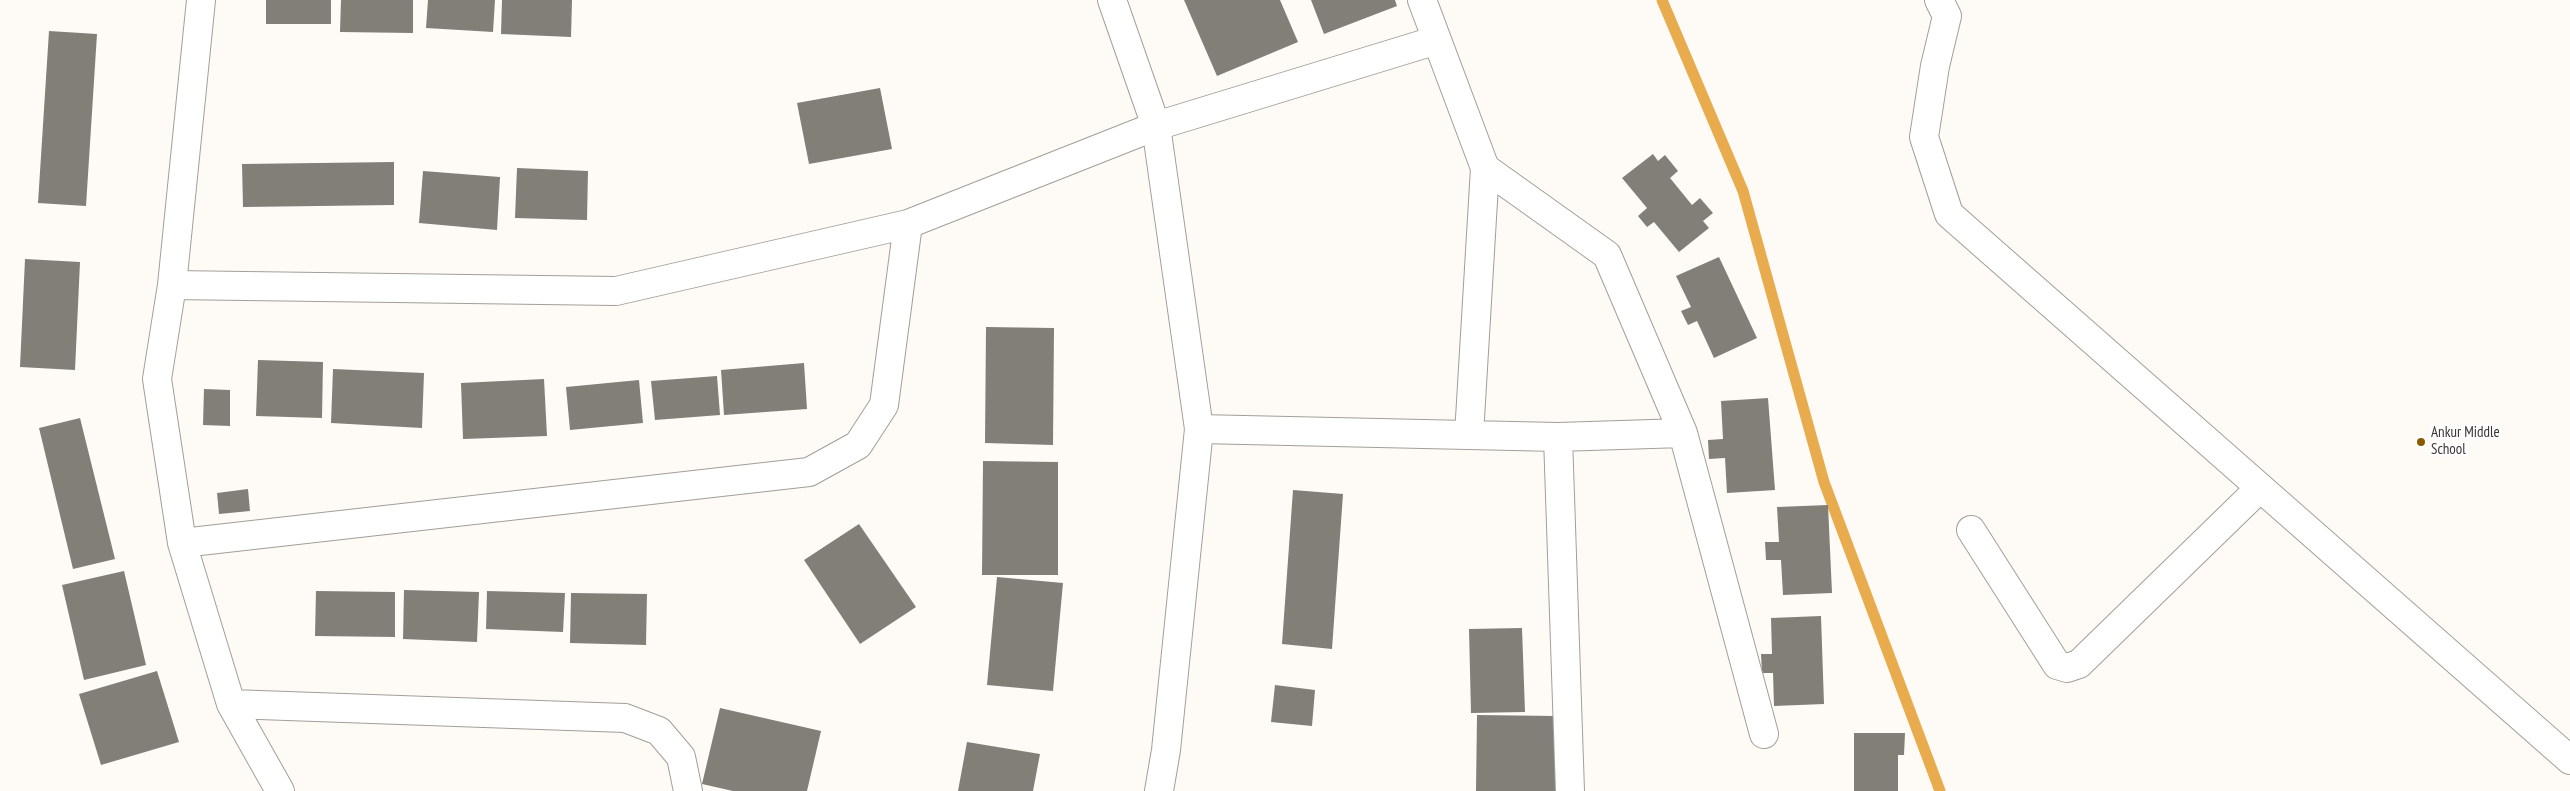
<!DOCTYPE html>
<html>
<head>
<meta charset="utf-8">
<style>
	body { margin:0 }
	canvas { display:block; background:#fefbf7 }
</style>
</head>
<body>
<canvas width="2570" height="791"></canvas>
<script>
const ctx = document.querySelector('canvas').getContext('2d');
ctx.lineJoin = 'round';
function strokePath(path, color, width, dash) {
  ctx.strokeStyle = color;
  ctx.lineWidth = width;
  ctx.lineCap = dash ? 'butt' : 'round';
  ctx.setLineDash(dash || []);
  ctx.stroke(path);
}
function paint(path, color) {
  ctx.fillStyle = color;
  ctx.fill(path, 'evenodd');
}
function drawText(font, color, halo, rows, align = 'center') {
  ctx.font = font + ' "PT Sans Narrow",sans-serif';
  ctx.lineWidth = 5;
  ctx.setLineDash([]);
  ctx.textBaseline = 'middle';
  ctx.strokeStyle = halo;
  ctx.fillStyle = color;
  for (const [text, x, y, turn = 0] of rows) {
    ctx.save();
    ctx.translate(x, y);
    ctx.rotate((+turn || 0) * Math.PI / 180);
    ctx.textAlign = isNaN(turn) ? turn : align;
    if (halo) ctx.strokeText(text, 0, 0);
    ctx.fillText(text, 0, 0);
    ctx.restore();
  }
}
const stream = new Path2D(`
	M1662,0L1743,191L1824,482L1940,791`);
const building = new Path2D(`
	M266,0H331V24H266Z
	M341,0H413V33L340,32Z
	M428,0H495L493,32L426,28Z
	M502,0H572L571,37L501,34Z
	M1184,0H1280L1298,42L1217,76Z
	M1311,0H1395L1397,6L1324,34Z
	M49,31L97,34L86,206L38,203Z
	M880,88L892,149L809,164L797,103Z
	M1653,154L1658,161L1665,155L1678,171L1670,178L1692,205L1700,198L1713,213L1703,221L1709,228L1679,252L1654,222L1647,227L1638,216L1647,208L1622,178Z
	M394,162V205L243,207L242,164Z
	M517,168L588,171L587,220L515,218Z
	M423,171L500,177L497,230L419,223Z
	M1719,257L1757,338L1714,358L1697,321L1688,325L1681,311L1691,307L1676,276Z
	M25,259L80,262L75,370L20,367Z
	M986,327L1054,328L1053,445L985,443Z
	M258,360L323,362L322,418L256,416Z
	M804,363L807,409L724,415L721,370Z
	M333,369L424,373L422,428L331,423Z
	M717,376L720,415L655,420L651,381Z
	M544,379L547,436L463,439L461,383Z
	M639,380L643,423L570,430L566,387Z
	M204,389L230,390V426L203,425Z
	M1768,398L1775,490L1727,493L1725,458L1709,459L1708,440L1723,439L1721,401Z
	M80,418L115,559L73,569L39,428Z
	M983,461L1058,462V575H982Z
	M248,489L250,511L219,514L217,493Z
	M1293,490L1343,494L1332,649L1282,644Z
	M1828,505L1832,593L1783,595L1781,560H1766L1765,542H1779L1777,507Z
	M859,524L916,607L860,644L804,560Z
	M124,571L146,665L84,680L62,585Z
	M997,577L1063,583L1053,691L987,685Z
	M404,590L479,592L477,642L403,639Z
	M316,591L395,592V637L315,636Z
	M487,591L565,593L563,632L486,629Z
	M571,593L647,594L646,645L570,643Z
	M1821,616L1824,704L1774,706L1773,673H1762L1761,654H1772L1771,618Z
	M1522,628L1525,712L1471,713L1469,629Z
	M157,671L179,742L101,765L79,694Z
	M1275,685L1315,690L1312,726L1271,722Z
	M720,708L821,731L807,791H733L702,784Z
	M1477,715L1556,716L1555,791H1476Z
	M1854,733H1905L1904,755H1898V791H1854Z
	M967,742L1040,754L1033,791H958Z`);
const street = new Path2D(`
	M201,0L172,285L157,379L182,543L231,704L280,791
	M1422,0L1485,168L1469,435
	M1939,0L1947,16L1935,66L1924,137L1949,214L2570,760
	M1485,168L1607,255L1683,433L1764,734
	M172,285L616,291L908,224L1156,126L1437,40
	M1199,429L1558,437L1683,433
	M1558,437L1570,791
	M1971,530L2057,665L2067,668L2079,664L2260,488
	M182,543L809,472L858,445L884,405L908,224
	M231,704L625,718L659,731L681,757L688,791`);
const secondary = new Path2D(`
	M1112,0L1156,126L1199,429L1166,750L1159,791`);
const markers = [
	[2421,442,5,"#895b00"]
];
const poiNames = [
	["Ankur Middle",2431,433],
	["School",2431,450]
];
strokePath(stream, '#e8ac4f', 11);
paint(building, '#827e78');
strokePath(street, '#a39e98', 30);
strokePath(secondary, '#a39e98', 30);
strokePath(street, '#fff', 28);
strokePath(secondary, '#fff', 28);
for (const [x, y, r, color] of markers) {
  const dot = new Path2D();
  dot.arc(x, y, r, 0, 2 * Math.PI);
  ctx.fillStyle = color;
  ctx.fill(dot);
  strokePath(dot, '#fff', 2);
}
drawText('15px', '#393734', '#fff', poiNames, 'left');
</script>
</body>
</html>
